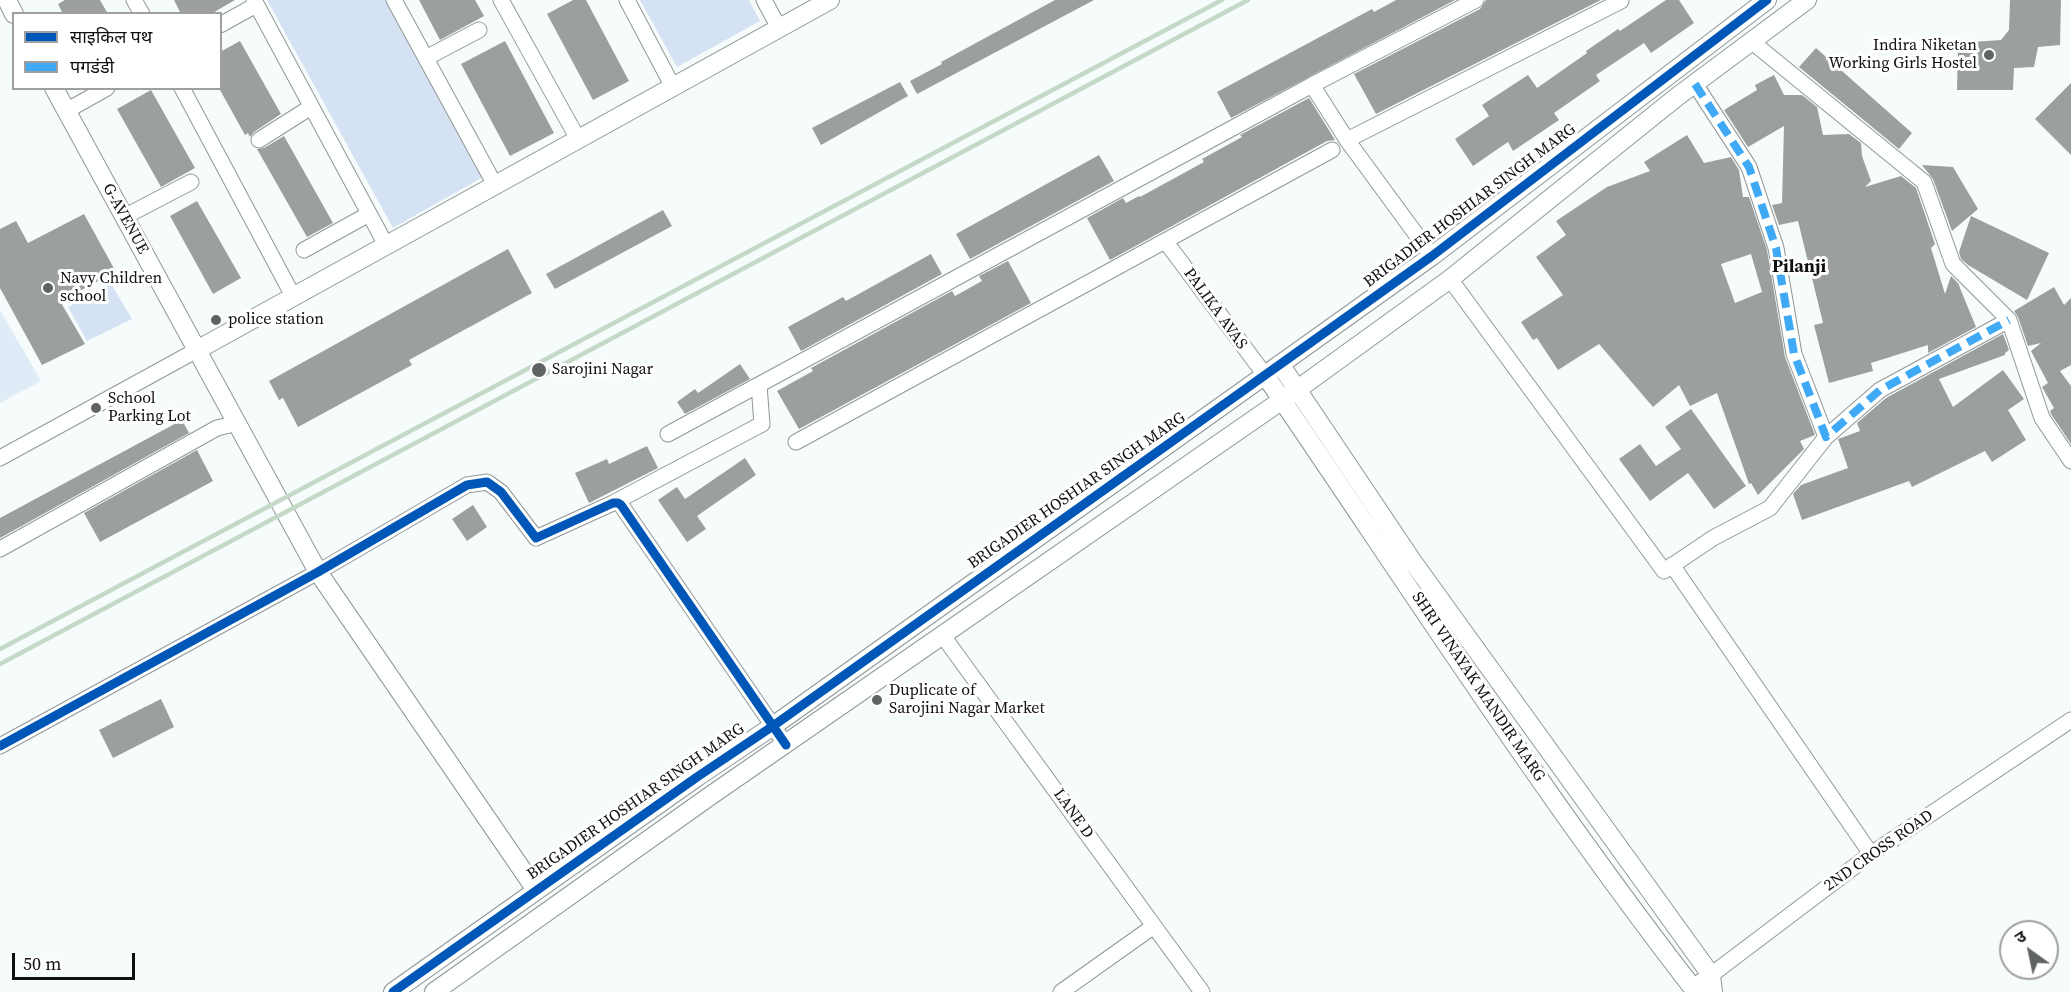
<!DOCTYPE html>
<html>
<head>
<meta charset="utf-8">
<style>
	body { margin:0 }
	#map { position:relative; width:2071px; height:992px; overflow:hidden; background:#f6fcfc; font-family:"Source Serif 4","Noto Sans Devanagari",serif }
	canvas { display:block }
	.legend { position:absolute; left:12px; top:12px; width:210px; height:78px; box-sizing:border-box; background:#fff; border:2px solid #9f9f9f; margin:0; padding:8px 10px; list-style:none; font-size:18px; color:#101010 }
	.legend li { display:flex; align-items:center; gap:12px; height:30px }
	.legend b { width:30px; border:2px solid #9f9f9f }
	.north { position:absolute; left:1999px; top:920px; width:60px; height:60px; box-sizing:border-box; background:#fff; border:2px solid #9f9f9f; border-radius:50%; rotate:327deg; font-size:16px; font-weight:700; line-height:24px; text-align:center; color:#101010 }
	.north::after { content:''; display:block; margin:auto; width:21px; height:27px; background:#606363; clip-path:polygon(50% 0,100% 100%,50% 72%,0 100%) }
	.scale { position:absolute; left:12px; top:953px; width:123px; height:27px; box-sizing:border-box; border:3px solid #101010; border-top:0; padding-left:8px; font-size:18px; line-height:21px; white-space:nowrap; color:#101010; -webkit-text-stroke:4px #fff; paint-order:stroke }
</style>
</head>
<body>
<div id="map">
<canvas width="2071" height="992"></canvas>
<ul class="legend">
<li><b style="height:8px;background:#0057b8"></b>साइकिल पथ</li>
<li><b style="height:8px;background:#3fa9f5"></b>पगडंडी</li>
</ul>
<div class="north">उ</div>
<div class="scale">50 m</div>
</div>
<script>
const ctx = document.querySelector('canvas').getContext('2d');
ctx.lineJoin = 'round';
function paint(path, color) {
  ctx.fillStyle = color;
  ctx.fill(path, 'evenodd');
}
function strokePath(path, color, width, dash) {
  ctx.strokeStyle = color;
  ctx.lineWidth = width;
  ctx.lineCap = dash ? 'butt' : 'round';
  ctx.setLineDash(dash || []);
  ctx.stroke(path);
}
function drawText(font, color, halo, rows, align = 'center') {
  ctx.font = font + ' "Source Serif 4",serif';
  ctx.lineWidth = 6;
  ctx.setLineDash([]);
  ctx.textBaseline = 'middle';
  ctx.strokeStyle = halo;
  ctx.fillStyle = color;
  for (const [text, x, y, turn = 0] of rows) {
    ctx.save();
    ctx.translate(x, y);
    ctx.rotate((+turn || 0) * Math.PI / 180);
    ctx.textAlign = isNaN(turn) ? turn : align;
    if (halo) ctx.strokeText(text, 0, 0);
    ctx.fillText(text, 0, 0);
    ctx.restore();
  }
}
const green = new Path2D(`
	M267,0H386L483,177L393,228Z
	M640,0H749L760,21L677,67Z
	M111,284L132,319L87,341L68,307Z`);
const pitch = new Path2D(`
	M0,310L41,381L0,403Z`);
const building = new Path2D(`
	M65,0H100L108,14H63L58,4Z
	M174,0H235L211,14H181Z
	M419,0H475L484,16L440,40Z
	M573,0H586L629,81L593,100L547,14Z
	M1055,0H1094L917,94L910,81L942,64L941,62Z
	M1396,0H1455L1231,118L1217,92L1372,9L1374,12Z
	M1486,0H1601L1376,114L1354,74L1480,9Z
	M1666,0H1679L1694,23L1651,53L1644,43L1596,75L1600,81L1554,113L1559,120L1513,151L1508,142L1473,166L1455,139L1489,116L1482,105L1528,75L1537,88L1587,53L1586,51L1618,29L1620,31Z
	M2010,0H2061L2060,45L2038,47L2034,67L2014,68L2013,90H1957L1958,43L2001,40L2009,30Z
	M240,41L281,114L254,132L250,137L248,133L245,135L220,90V52Z
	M505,41L554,133L510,156L461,64Z
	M1816,48L1912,133L1899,149L1799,67Z
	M1774,75L1784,95H1802L1817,107L1823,135L1849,134L1861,143L1862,156L1871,181L1865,187L1901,176L1916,188L1935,244L1931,248L1945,294L1951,276L1958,283L1976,327L1928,353V345L1871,363L1873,371L1829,383L1814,325L1823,323L1798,221L1779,225L1772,205L1782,203L1784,126L1748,147L1724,110L1757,90L1755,85Z
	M900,82L908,96L821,145L812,128Z
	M2071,83V155L2035,119Z
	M151,90L195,168L161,187L117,109Z
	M1309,98L1335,140L1327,141L1110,260L1087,218L1123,198L1126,203L1139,196L1140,197L1204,162L1202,159L1242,137L1240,135Z
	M1687,135L1704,163L1731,157L1739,170L1743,197H1749L1767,250L1785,357L1815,435L1800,441L1804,449L1758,495L1751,483L1749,484L1717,393L1690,406L1679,385L1653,407L1599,344L1558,370L1537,338L1533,340L1521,322L1563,295L1536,257L1566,235L1556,221L1607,187L1650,171L1644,162ZM1751,254L1762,292L1735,303L1721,264Z
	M284,136L333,223L307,237L257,149L264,148Z
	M1099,155L1114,181L970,259L956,234Z
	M1922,165L1953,167L1978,209L1952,231L1933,179Z
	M197,201L241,278L213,294L170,216Z
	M663,210L672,226L555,289L546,274Z
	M84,214L116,272L60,301L85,344L42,365L0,288V229L16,221L28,243Z
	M1971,216L2049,253L2027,300L1968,265L1961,259L1959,252Z
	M508,249L532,293L409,360L412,365L298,427L283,398L279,400L269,381Z
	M931,254L942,274L801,351L788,327L843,297L846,301Z
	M1008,261L1031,303L799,429L777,391L813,371L811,368L952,291L955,296L982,281L979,276Z
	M2054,287L2064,305L2071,298V365L2060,371L2071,386V444L2051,414L2050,411L2054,408L2042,387L2048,383L2031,351L2041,343L2028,346L2018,317L2014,311Z
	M2003,334L2009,350L2005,353V355L1939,379L1953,407L2003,370L2024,399L2008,410L2026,440L1992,462L1985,451L1912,487L1909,481L1802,520L1793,494L1801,485L1848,468L1838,439L1860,431L1857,423L1886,398Z
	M740,364L750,379L685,414L677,402L695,389L698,393Z
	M1691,409L1746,486L1714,509L1688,473L1650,501L1619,459L1640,444L1656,466L1681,449L1665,427Z
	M182,420L189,433L0,538V518Z
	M647,446L658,468L589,503L575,473L607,459L609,464Z
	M197,450L213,481L100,542L84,513Z
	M745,458L756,475L697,516L706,529L687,542L658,500L677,487L685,499Z
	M473,505L487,527L467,541L452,519Z
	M161,699L174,727L113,758L99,730Z`);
const minor = new Path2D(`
	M134,0L142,14
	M254,0L386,245
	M394,0L495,185
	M501,0L578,139
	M627,0L673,87
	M764,0L779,28
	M220,25L256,5
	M1751,41L1924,182L1953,264L2009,320L2042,418L2071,461
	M426,58L479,30
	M1695,84L1749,167L1776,248L1794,354L1826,437
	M1312,85L1476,0
	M182,88L293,296
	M66,111L107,88
	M259,140L311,107
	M1347,140L1621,1
	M124,217L191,182
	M1166,242L1265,375
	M304,250L369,214
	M1450,279L1664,571L1713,538L1770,508L1826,437L1880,390L2009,320
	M668,434L1312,85L1347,140L1432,256
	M796,442L1332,150
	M0,458L197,350
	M613,503L762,424L759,385
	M0,549L217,428L238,423
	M1672,565L1871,854
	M943,636L1202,992
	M0,746L318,572L467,485L487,482L501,492L536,538L613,503H618L621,505L786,745
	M1692,987L1711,975L1871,854L2071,720
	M1061,992L1154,926`);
const tertiary = new Path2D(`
	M7,0L14,14
	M54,88L318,572L536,890
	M197,350L830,0
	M1280,364L1413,562L1711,975L1713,992
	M1265,375C1405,580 1540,791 1692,987L1699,992
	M393,992L697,777L773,726L1432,256L1767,0
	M434,992L710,796L1298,389L1450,279L1678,96L1807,0`);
const rail = new Path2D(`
	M0,649L1222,0
	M0,664L1248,0`);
const quiet = new Path2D(`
	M1695,84L1749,167L1776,248L1794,354L1826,437L1880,390L2009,320`);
const cycleway = new Path2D(`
	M0,746L318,572L467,485L487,482L501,492L536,538L613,503H618L621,505L786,745
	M393,992L697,777L773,726L1432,256L1767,0`);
const markers = [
	[1989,55,6,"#606363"],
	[48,288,6,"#606363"],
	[216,320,6,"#606363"],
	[539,370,8,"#606363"],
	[96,408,6,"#606363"],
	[877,700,6,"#606363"]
];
const poiNames = [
	["Indira Niketan",1977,46,"right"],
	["Working Girls Hostel",1977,64,"right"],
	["Navy Children",60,279],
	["school",60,297],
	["police station",228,320],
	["Sarojini Nagar",552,370],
	["School",108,399],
	["Parking Lot",108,417],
	["Duplicate of",889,691],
	["Sarojini Nagar Market",889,709]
];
const streetNames = [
	["BRIGADIER HOSHIAR SINGH MARG",1470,206,-37],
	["G-AVENUE",125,219,61],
	["PALIKA AVAS",1215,309,54],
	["BRIGADIER HOSHIAR SINGH MARG",1077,491,-35],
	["SHRI VINAYAK MANDIR MARG",1478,687,56],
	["BRIGADIER HOSHIAR SINGH MARG",636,802,-35],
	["LANE D",1073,814,54],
	["2ND CROSS ROAD",1879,851,-35]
];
const neighbourhoodNames = [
	["Pilanji",1799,267]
];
paint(green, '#d5e2f3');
paint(pitch, '#dfecf7');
paint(building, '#9ba09f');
strokePath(minor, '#949696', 17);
strokePath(tertiary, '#949696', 20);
strokePath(minor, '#feffff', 15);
strokePath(tertiary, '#feffff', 18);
strokePath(rail, '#c5d9c7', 4.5);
strokePath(quiet, '#3fa9f5', 8, [15, 8]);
strokePath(cycleway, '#0057b8', 9);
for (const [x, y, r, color] of markers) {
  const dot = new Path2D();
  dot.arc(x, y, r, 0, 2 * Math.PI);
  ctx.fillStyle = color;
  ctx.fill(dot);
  strokePath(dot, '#fff', 2);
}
drawText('16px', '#101010', '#fff', poiNames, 'left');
drawText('16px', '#101010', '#fff', streetNames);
drawText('bold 18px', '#101010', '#fff', neighbourhoodNames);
</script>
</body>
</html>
